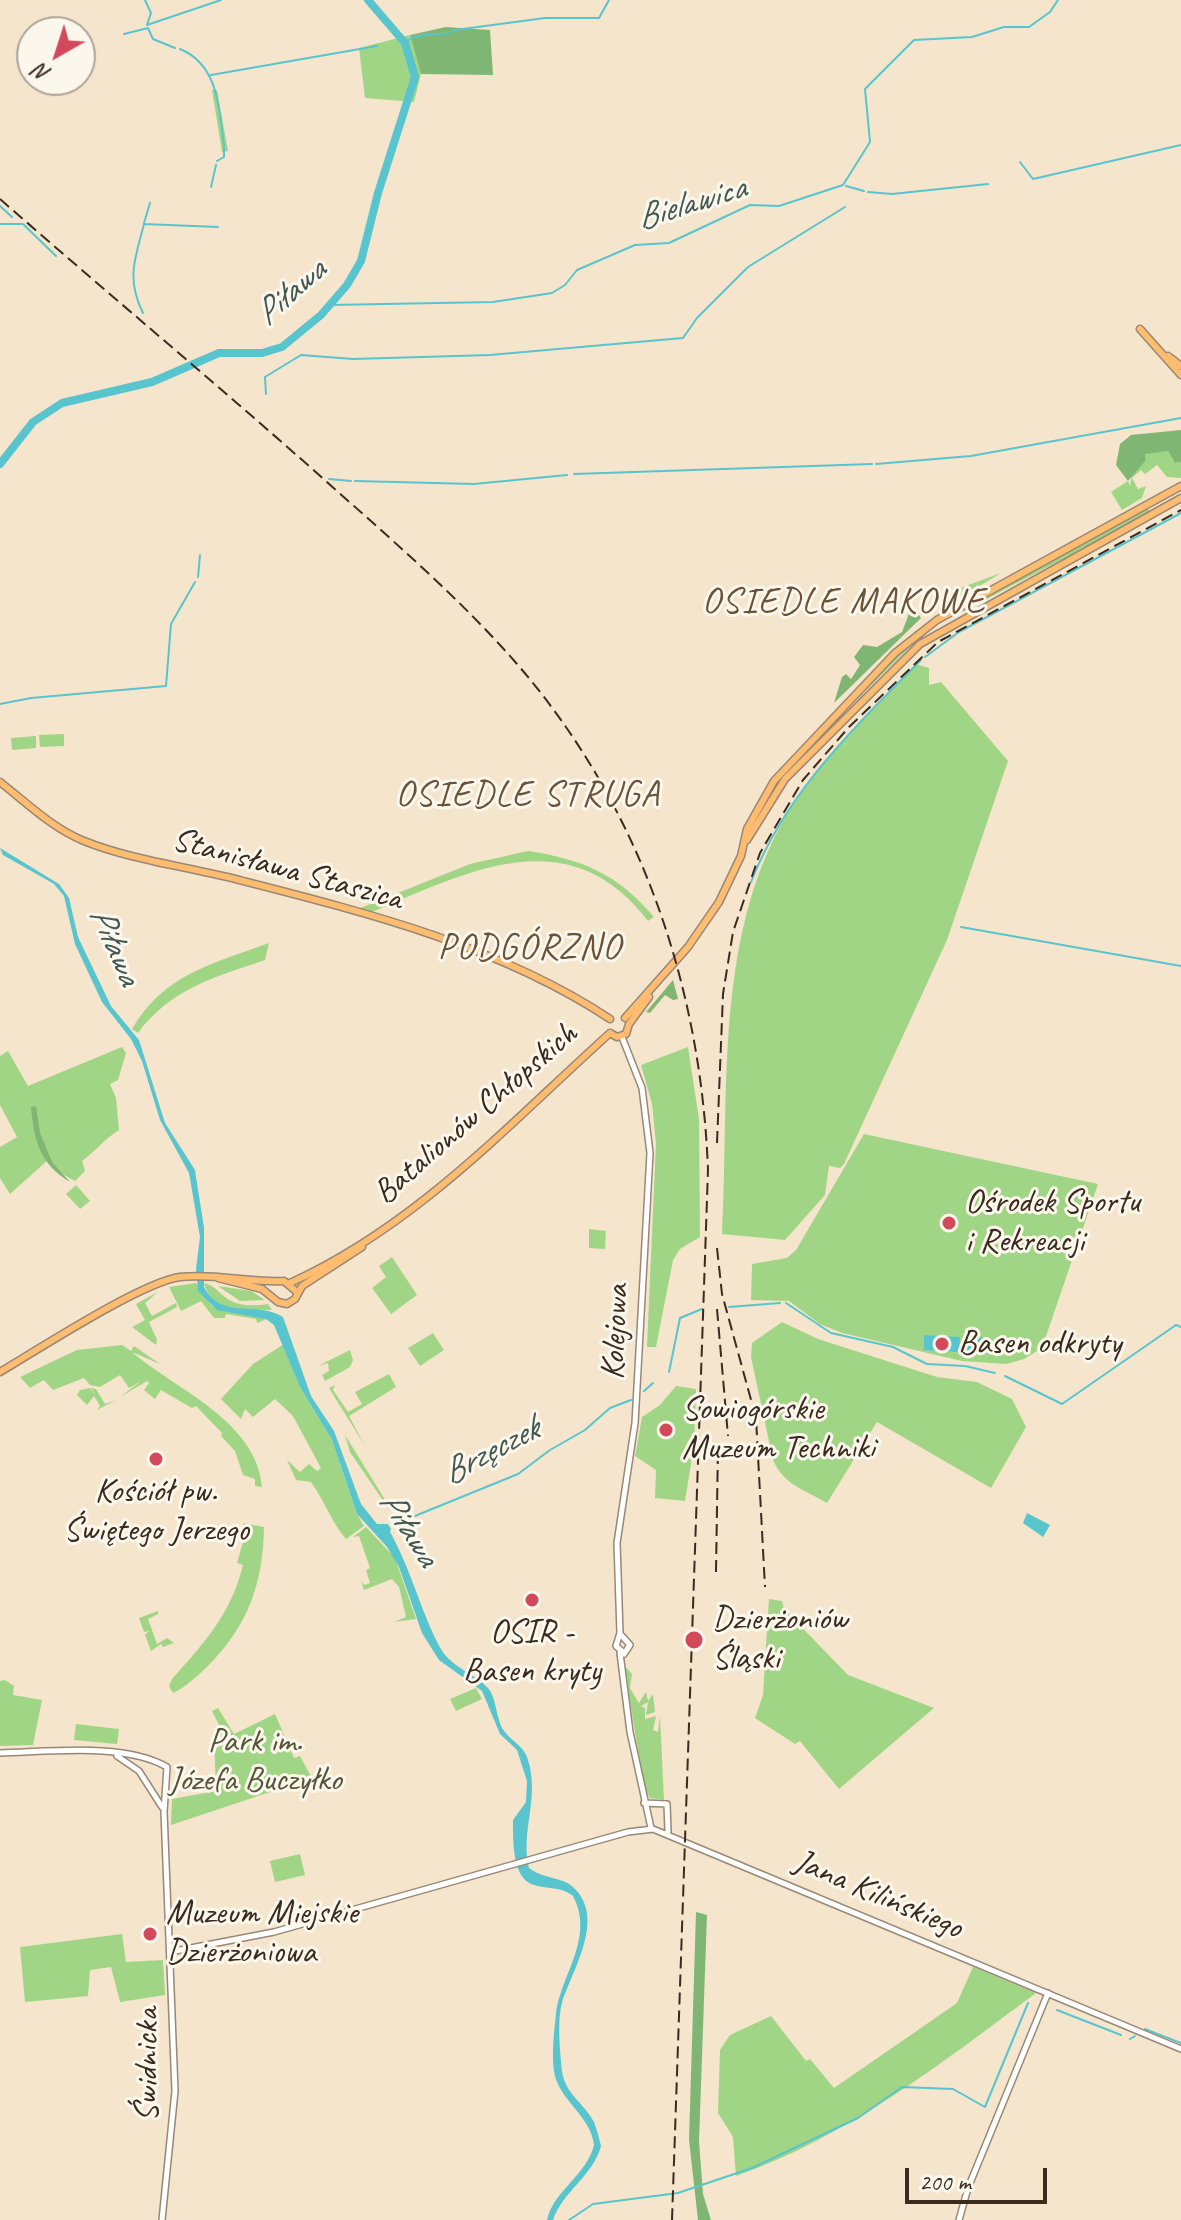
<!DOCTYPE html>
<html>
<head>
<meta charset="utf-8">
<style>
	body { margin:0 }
	#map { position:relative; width:1181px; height:2220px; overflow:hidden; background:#f5e5cc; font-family:Caveat,sans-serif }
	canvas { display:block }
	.north { position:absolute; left:16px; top:16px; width:80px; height:80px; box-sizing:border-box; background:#fbf7ec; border:2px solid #aea59a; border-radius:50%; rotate:219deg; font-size:22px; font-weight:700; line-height:32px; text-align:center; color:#3b2a1e }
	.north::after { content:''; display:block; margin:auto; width:28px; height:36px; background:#d1495b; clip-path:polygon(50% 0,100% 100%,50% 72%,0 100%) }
	.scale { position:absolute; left:905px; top:2168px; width:142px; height:36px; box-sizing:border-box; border:4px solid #3b2a1e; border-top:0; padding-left:10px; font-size:24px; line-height:28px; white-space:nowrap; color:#3b2a1e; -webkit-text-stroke:6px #fbf7ec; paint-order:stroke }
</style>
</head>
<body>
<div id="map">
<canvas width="1181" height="2220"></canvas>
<div class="north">N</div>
<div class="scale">200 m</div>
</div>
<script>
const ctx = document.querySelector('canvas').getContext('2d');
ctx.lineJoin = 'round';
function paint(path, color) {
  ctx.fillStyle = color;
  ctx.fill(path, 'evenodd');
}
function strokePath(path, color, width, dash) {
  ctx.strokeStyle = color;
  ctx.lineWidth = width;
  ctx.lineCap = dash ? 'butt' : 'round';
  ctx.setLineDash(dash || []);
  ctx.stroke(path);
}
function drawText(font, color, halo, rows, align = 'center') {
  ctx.font = font + ' Caveat,sans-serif';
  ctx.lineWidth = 6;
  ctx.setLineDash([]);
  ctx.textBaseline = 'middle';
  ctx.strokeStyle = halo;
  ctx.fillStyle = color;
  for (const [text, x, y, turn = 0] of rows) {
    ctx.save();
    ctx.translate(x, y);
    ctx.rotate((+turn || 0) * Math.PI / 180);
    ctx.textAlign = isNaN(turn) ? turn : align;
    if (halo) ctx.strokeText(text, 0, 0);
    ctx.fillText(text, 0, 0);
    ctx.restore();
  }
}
const green = new Path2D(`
	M410,35L421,74L414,102L365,98L359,48Z
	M212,90H217L228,151L222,152Z
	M1151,451H1168L1175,463L1181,462V478L1167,477L1157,465L1145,474L1141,470L1132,478L1138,489L1146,486L1142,498L1122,510L1111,492L1128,481L1130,486L1132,474L1146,460L1145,454Z
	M1146,508L1152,512L962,612L964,608Z
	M1001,573L952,603L947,593Z
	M949,617L918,639L804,752L898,653Z
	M915,664L929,668V685L941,682L1008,761L947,940L844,1164L840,1168L829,1166L825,1195L785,1240L722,1234C730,1089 712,929 795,801C828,750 877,710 915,664Z
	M64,734V746L40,747L39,735Z
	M36,736V748L12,750L11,738Z
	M528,851C582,859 618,874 654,917L648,921C568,816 466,873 369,913L358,909L470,864Z
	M269,943L265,960C215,977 170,989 138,1033L132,1029C164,974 212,964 269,943Z
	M122,1047L126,1053L118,1080L110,1084L116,1098L119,1130C103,1140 96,1151 82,1161L85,1171L75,1181L57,1171L48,1160L10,1194L0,1178V1147L17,1137L0,1105V1056L8,1051L28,1086Z
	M688,1047L699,1119L700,1237L680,1249L673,1260L656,1347H647L656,1143L652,1104L641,1065Z
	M864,1134L1098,1184L1042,1348L1024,1359L1006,1364L962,1361L842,1333L820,1324L789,1301L751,1300L752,1264L787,1258L796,1250Z
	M76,1185L90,1201L80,1209L66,1194Z
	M589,1229L606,1231L605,1249L589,1248Z
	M392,1257L417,1295L391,1314L372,1288L386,1277L379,1266Z
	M196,1283L212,1306L267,1319L257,1323L256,1319L226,1314L225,1318H214L201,1301L181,1311L169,1287Z
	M204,1283C214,1285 217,1291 225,1297C237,1307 254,1306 268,1304L272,1310C245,1309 212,1315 204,1283Z
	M218,1286L251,1291L265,1300L240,1301Z
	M158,1292L145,1303L152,1316L176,1303L177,1307L149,1322L157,1340L156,1345L132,1327L145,1320L136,1304Z
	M782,1322L818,1339L937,1377L977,1382L1012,1399L1026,1427L991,1488L877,1422L827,1503C805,1490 784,1485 773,1460L751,1357L752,1343Z
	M433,1333L444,1350L420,1366L408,1348Z
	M284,1344L300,1387L332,1440L357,1514L364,1526L346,1539C333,1525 324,1500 311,1482L296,1480L287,1460L300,1472L309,1464L317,1471L321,1468L293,1416L275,1399L253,1417L245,1409L241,1419L221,1399L253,1364Z
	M122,1345L131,1351L134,1346L160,1364L132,1352C175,1389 257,1421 262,1487L255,1486V1479L243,1475L235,1451L221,1436L222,1433L196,1406L192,1408L161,1390L155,1399L144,1390L149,1383L147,1381L120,1397L140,1382L129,1388L120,1375L100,1387L90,1385L84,1378L53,1390L44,1380L30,1388L20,1377L77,1350Z
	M350,1350L353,1360L350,1367L325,1381L322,1375L329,1371L328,1363L318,1366Z
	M389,1374L396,1387L349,1416L365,1446L329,1388L335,1385L333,1390L348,1412L362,1404L355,1392Z
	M676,1386L696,1389L694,1446L685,1501L655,1498L656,1470L635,1456L642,1417L660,1405Z
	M90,1388L95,1395L91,1388L96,1389L105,1404L116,1400L97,1410L100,1406L94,1396L87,1405L77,1395L80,1390Z
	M345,1435L384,1498V1502L350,1452Z
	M243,1523L264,1527C263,1584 248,1626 207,1667C197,1676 185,1688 173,1693L169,1686L172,1679C205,1642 231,1614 243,1565L237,1563L245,1535Z
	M366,1527L395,1558L416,1619L394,1622L406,1617L399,1587L392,1579L364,1590L361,1581L364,1585L370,1583L366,1570L370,1568L359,1536L353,1537Z
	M769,1599L782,1601L784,1609L848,1675L934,1708L839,1789L800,1741L795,1744L755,1718L763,1695Z
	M158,1611V1614L148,1619L157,1644L167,1638L174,1643L163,1647L161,1644L151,1651L145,1635L149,1631L144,1632L139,1618Z
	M624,1665L632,1674L630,1688L639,1703L646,1692L648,1701L653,1694L655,1712L646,1715L648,1702L641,1706L645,1708V1719L656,1716L653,1730L658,1732L660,1716L664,1800L650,1798L644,1787Z
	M5,1680L14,1686L13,1695L42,1700L33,1745L0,1746V1681Z
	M476,1688L482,1699L456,1711L450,1699Z
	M218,1708L234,1734L275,1714L294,1758L300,1756L312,1778L171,1825L172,1799L216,1791L214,1734L221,1729L212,1711Z
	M76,1724L119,1729L117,1744L74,1740Z
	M300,1854L305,1875L275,1882L270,1861Z
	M122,1934L126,1962L163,1960L165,1995L120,2002L111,1967L90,1970L88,1996L25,2002L20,1947Z
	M973,1967L1036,1993C942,2063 847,2137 736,2176L733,2137L718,2113L720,2050L730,2035L771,2016L806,2061L810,2059L834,2088L957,2003Z`);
const forest = new Path2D(`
	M446,27L490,30L493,75L421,74L410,35Z
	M1181,430V462L1175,463L1168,451L1145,454L1146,460L1128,481L1116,465L1120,444L1131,435Z
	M912,606L921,618L834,703L842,677L846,674L851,679L860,665L854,657L863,645L877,647L902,632Z
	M673,980L678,999L673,1000L665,995L650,1013L646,1012Z
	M36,1106L40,1133L52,1162L70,1182C40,1164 34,1141 31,1107Z
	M696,1912L707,1915L699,2141L703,2194L711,2220H698L689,2140Z`);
const water = new Path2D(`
	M0,848L59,884L69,898L78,937L111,1006L139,1040L165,1123L195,1170L204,1228V1287C222,1321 256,1300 283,1317L311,1396L334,1431L361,1504L377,1524H388L391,1529L390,1532C412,1571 421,1613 441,1649C452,1668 473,1672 488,1688C496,1697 496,1716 502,1728C510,1741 524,1745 528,1760C540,1798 520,1832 529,1868C543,1879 563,1877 573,1887C607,1918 572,1970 562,2003C557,2021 560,2052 562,2071C565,2094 584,2103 594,2122C597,2130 599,2138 601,2146C593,2176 563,2191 553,2220H547C553,2191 587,2175 594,2145C591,2119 567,2105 557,2082C550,2065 554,2033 556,2014C561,1974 595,1938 573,1896C559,1885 543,1890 529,1883C512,1873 513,1837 513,1820L526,1802L527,1781L517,1750L500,1734L482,1691L439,1660L422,1633L399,1567L387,1547L357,1514L332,1440L300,1387L274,1325L266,1319L217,1310L198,1291L196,1269L200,1237L189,1173L160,1120L142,1061L131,1039L102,1002L75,944L64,896L54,884L3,855Z
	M924,1335L960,1337L959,1352L924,1350Z
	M964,1337L989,1338L985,1347L988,1354L963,1352Z
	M1027,1513L1050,1525L1043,1537L1023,1523Z`);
const stream = new Path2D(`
	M145,0L151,13L147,25
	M147,25L221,0
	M124,34L148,28L153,39L175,48
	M405,43C420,29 440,39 455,30L545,18H599L609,0
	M180,49C219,65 219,109 224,146V157L217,161
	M211,75L377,46
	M1020,162L1033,179L1181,145
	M846,186L864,191
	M211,187L216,165
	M868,192L892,194L988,184
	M0,206L12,217
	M144,223L150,203
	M0,224H23L56,256
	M330,305L493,302L552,293L565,285L577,270L635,245L669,243L750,205L779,206L843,185L870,142L865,89L914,40L972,37L1004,27H1029L1050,12L1058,0
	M143,313C126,279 135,259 144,224L218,227
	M266,394L265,377L301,355L353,359L490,355L683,338L697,318L748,267L845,207
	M876,464L971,456L1181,418
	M574,474L872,464
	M329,479L351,481
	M355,481L474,484L567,475
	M198,577L200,555
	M925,657L959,632L1181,513
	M0,704L31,698L166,686L171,624L195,582
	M751,882C787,791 854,728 921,660
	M961,927L1181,966
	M786,1303L831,1333L893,1347L927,1364L965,1366L995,1373
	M729,1307L780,1303
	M669,1372L680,1318L702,1309
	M1005,1376L1062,1404L1176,1325L1181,1327
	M644,1391L653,1383
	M410,1518L518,1474L550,1450L585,1430L610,1408L631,1400
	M1057,2010L1121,2035
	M1145,2029L1181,2043
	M1130,2039L1135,2036
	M569,2220L593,2204L678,2193L752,2168L858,2118L902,2087L953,2089L985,2107L1028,2003`);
const river = new Path2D(`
	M0,464L33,422L62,403L152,382L219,353H262L282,347L321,315L347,285L361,261L378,193L415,77L405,43L368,0`);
const minor = new Path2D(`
	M622,1037L642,1088L650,1153L635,1423L617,1543L620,1633L616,1646L624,1653
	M622,1636L630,1645L624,1654
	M620,1653L630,1732L651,1828
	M0,1753C47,1752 125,1742 167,1767L164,1812L175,2091L162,2220
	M117,1756L139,1771L162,1807
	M644,1803L667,1804L668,1832
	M170,1952L274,1932L628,1832L653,1829L1181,2049
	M959,2220L968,2188L1048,1993`);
const major = new Path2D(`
	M1140,329L1181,375
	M1168,356L1181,366
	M0,782C27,803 52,828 84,841C134,861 191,867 243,881C368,913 502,947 610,1019
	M747,840L785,779L920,644L1181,498
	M625,1018L688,947L719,902L741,856L747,829L774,781L895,653L937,620L1181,486
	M610,1033L617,1037L626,1034L629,1024L649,997
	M218,1278L262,1289L278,1302L287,1304L295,1299L302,1286L362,1247
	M290,1283C416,1226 509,1124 610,1033
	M0,1372C39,1349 142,1282 180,1277C216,1273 250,1283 284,1281L297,1292`);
const rail = new Path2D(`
	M0,199C105,291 213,381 318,474C386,535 457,595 517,664C640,806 701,985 708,1170L672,2220
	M717,1143L723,994L733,932L760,853L803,780L849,727L938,642L1181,510
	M717,1248L722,1294L756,1418L765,1587
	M717,1309L728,1436
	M716,1572L718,1445`);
const markers = [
	[949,1223,8,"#d1495b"],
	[942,1344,8,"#d1495b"],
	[666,1430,8,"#d1495b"],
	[156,1459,8,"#d1495b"],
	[532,1600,8,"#d1495b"],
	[694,1640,10,"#d1495b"],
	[150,1934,8,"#d1495b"]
];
const streetNames = [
	["Stanisława Staszica",287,870,15],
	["Batalionów Chłopskich",476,1114,-41],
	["Kolejowa",616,1332,-87],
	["Jana Kilińskiego",878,1895,23],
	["Świdnicka",148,2065,-90]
];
const poiNames = [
	["Ośrodek Sportu",965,1203],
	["i Rekreacji",965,1242],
	["Basen odkryty",958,1344],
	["Sowiogórskie",682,1410],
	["Muzeum Techniki",682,1449],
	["Kościół pw.",156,1492,"center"],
	["Świętego Jerzego",156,1531,"center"],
	["Dzierżoniów",712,1620],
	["Śląski",712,1659],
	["OSIR -",532,1633,"center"],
	["Basen kryty",532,1672,"center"],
	["Muzeum Miejskie",166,1914],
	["Dzierżoniowa",166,1953]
];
const parkNames = [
	["Park im.",255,1742],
	["Józefa Buczyłko",255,1781]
];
const waterNames = [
	["Bielawica",691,204,-17],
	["Piława",291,293,-41],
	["Piława",114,946,67],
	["Brzęczek",491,1452,-28],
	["Piława",408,1529,58]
];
const neighbourhoodNames = [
	["OSIEDLE MAKOWE",844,603],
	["OSIEDLE STRUGA",528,796],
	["PODGÓRZNO",530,949]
];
paint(green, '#a1d586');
paint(forest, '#80b673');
paint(water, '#58c5ce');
strokePath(stream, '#58c5ce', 2);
strokePath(river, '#58c5ce', 8);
strokePath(minor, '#988875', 8);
strokePath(major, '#988875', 9);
strokePath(minor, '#fff', 5);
strokePath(major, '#fdbc70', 6);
strokePath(rail, '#3b2a1e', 2, [12, 6]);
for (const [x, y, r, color] of markers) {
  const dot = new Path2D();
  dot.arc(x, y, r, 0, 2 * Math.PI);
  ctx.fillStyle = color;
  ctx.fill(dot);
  strokePath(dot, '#fbf7ec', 3);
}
drawText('34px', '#3b2a1e', '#fbf7ec', streetNames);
drawText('34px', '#3b2a1e', '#fbf7ec', poiNames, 'left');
drawText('34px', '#545538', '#fbf7ec', parkNames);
drawText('italic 36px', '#445853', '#fbf7ec', waterNames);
ctx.letterSpacing = '2px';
drawText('36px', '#6c5237', '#fbf7ec', neighbourhoodNames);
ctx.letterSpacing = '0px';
</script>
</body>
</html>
